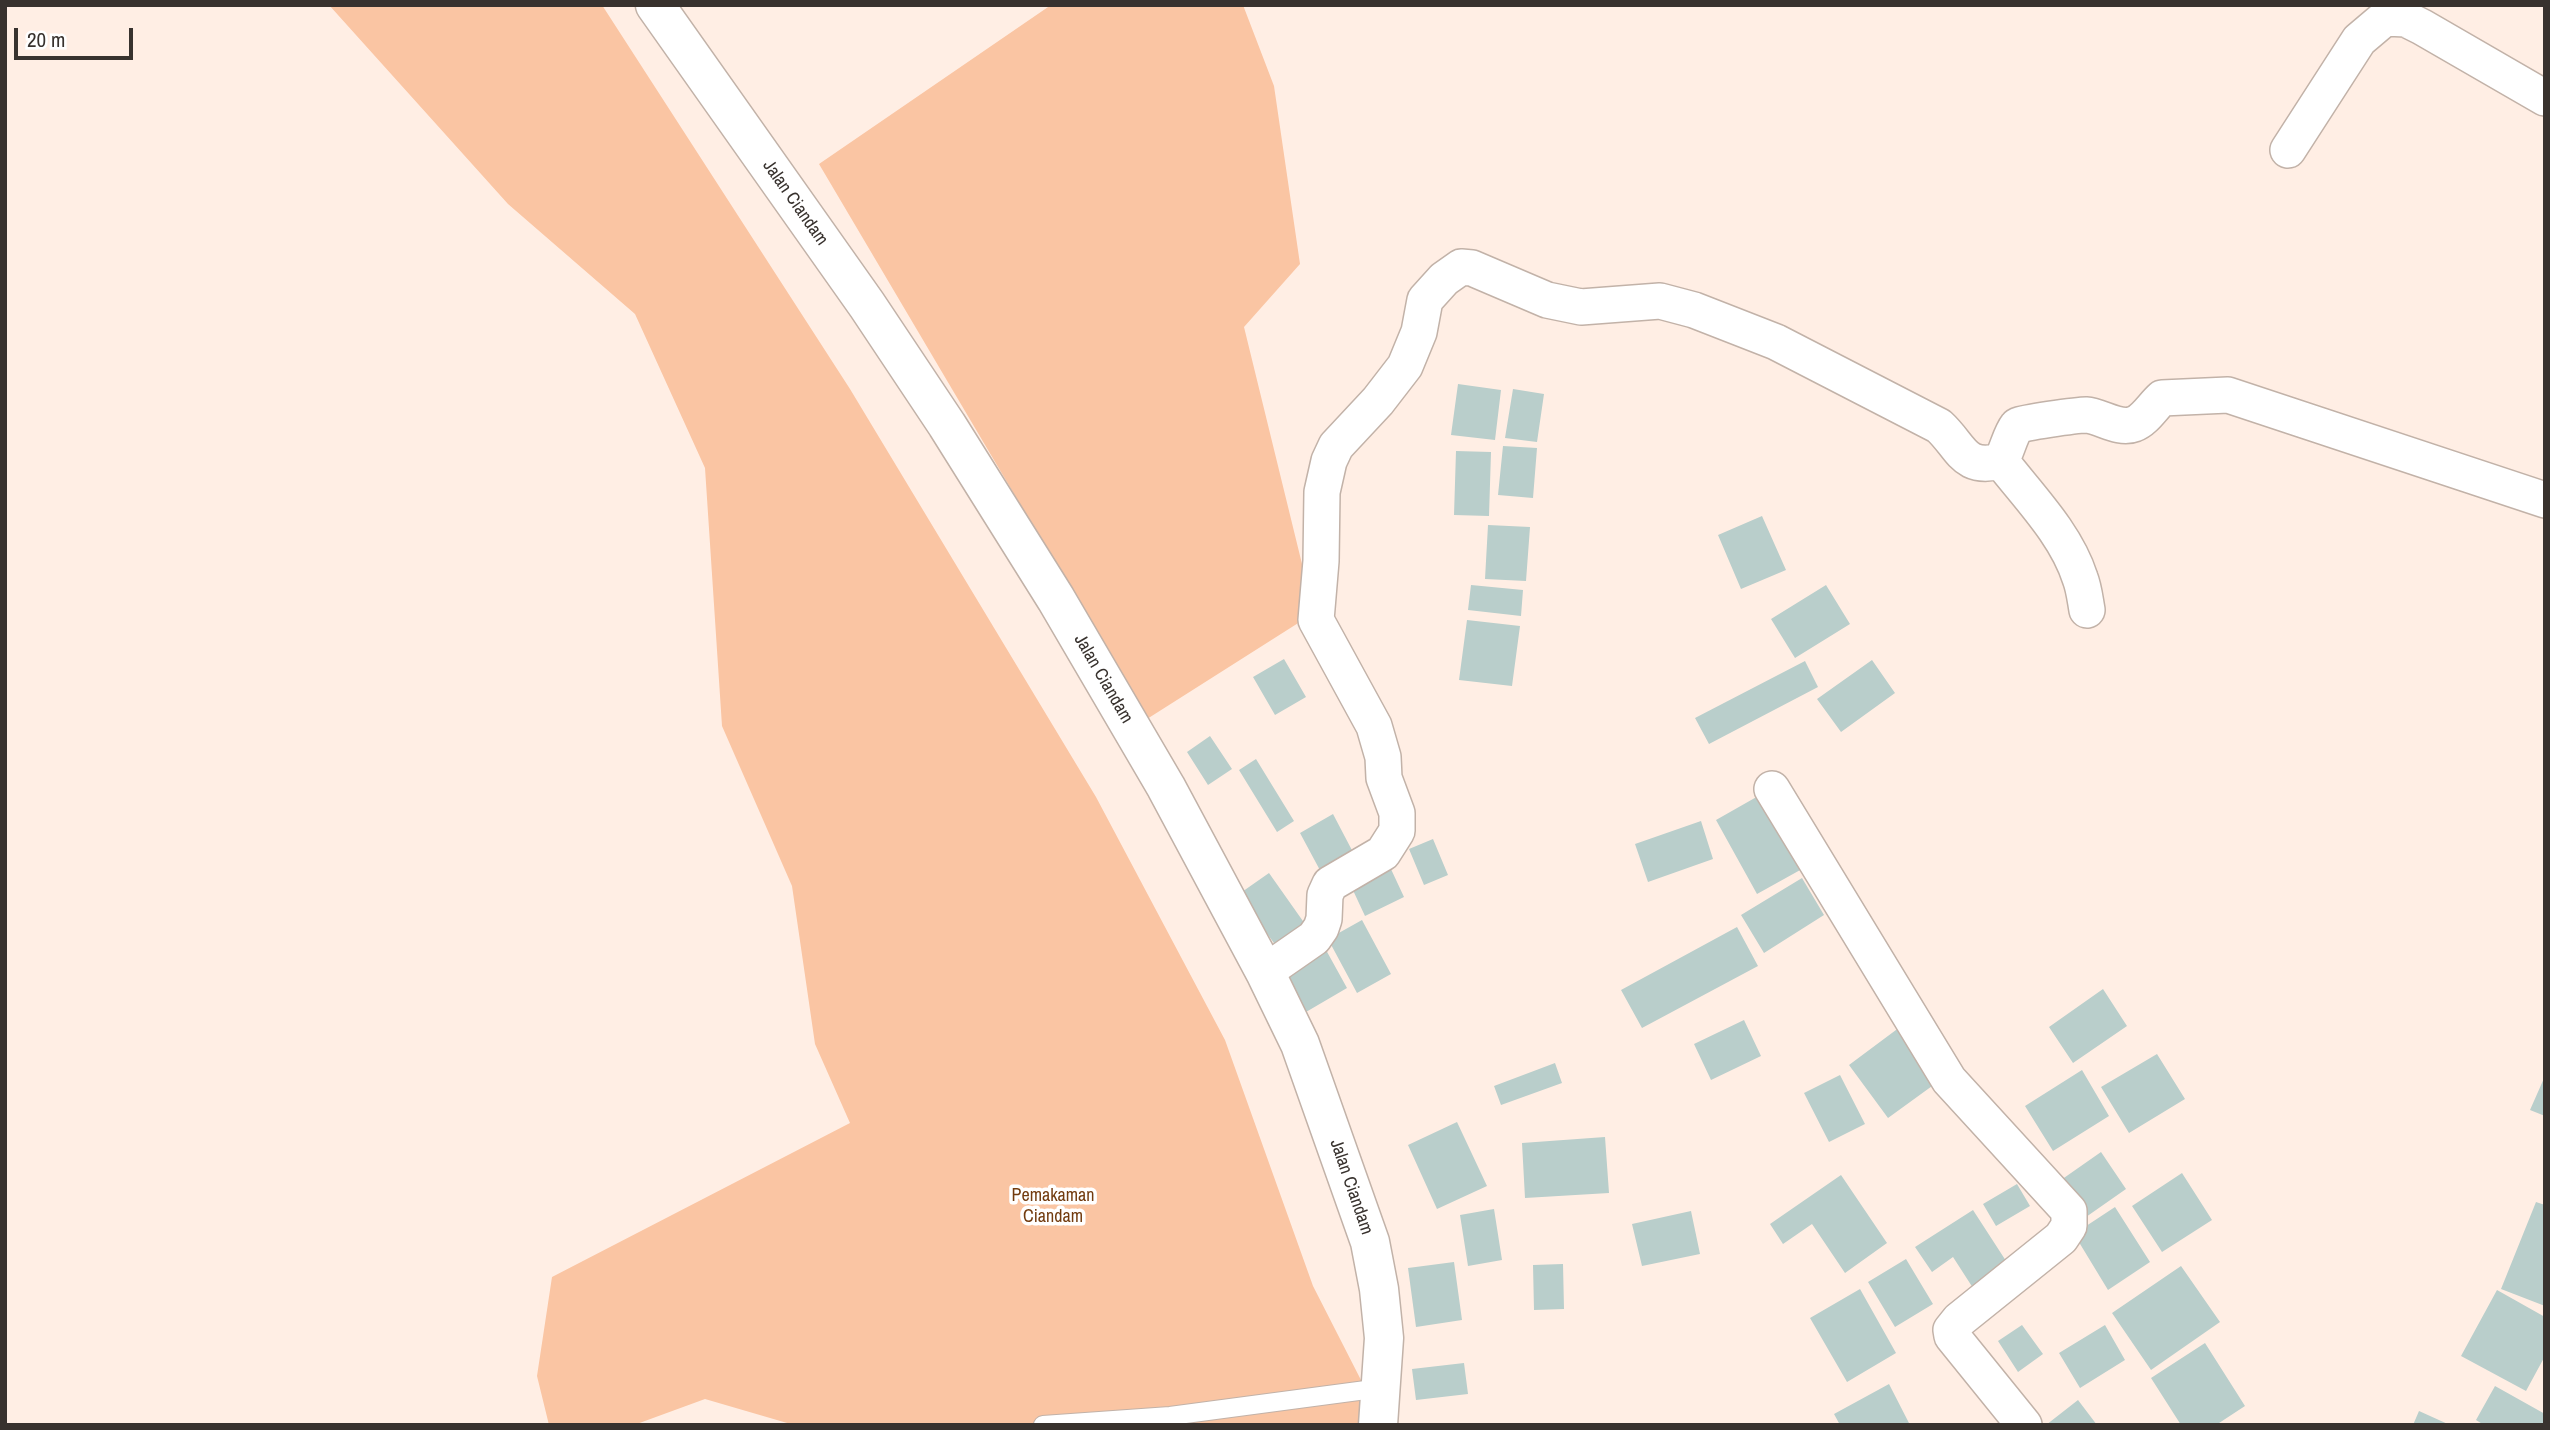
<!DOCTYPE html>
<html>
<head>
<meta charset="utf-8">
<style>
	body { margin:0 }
	#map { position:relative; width:2550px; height:1430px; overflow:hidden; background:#ffeee4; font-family:"Archivo Narrow",sans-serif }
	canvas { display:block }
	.frame { position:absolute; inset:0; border:7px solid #38322e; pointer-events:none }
	.scale { position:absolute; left:14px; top:28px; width:119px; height:32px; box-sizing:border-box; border:4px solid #38322e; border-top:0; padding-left:9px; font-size:21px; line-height:24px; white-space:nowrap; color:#38322e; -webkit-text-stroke:5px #fff; paint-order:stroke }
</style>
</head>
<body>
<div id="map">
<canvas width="2550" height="1430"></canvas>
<div class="frame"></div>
<div class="scale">20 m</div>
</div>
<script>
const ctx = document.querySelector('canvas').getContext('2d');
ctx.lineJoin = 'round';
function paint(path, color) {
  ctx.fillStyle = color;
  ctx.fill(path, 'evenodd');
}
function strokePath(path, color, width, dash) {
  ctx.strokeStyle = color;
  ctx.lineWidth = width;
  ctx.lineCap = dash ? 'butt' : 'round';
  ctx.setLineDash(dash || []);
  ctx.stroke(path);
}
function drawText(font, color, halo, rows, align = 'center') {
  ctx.font = font + ' "Archivo Narrow",sans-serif';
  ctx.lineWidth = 7;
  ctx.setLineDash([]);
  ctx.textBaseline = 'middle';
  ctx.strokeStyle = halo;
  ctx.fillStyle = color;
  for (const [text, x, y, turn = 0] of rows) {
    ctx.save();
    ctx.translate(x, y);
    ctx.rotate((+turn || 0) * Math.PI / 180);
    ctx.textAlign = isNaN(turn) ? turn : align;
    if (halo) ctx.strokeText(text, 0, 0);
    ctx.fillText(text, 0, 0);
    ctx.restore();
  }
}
const green = new Path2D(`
	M329,5H602L850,389L1096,797L1225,1040L1313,1286L1363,1384L1358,1425H794L705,1399L634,1425H549L537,1376L552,1277L850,1123L815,1044L792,886L722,726L705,468L635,314L508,204Z
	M1051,5H1243L1274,86L1300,264L1244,327L1314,613L1147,719L819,164Z`);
const building = new Path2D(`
	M1458,384L1501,390L1495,440L1451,435Z
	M1513,389L1544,394L1537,442L1505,438Z
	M1503,446L1537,448L1533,498L1498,495Z
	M1456,451L1491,452L1489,516L1454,515Z
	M1762,516L1786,570L1741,589L1718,535Z
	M1488,525L1530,527L1526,581L1485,579Z
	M1471,585L1523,590L1521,616L1468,610Z
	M1826,585L1850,624L1795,658L1771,619Z
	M1467,620L1520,626L1512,686L1459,680Z
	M1284,659L1306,697L1275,715L1253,677Z
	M1872,660L1895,693L1841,732L1817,699Z
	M1805,661L1818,687L1709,744L1695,718Z
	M1210,736L1232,769L1208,785L1187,752Z
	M1256,759L1294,821L1277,832L1239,770Z
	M1760,795L1802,869L1757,894L1716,820Z
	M1333,814L1355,856L1322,874L1300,833Z
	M1701,821L1713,859L1648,882L1635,844Z
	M1433,839L1448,875L1424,885L1409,849Z
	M1390,867L1404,897L1365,916L1351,886Z
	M1269,873L1305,924L1276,946L1239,894Z
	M1802,878L1824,915L1764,953L1741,915Z
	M1362,920L1391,974L1357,993L1328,939Z
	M1737,927L1758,966L1642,1028L1621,990Z
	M1326,950L1347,988L1306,1012L1285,973Z
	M2103,989L2127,1026L2073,1063L2049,1027Z
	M1744,1020L1761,1056L1711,1080L1694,1044Z
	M1900,1027L1939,1081L1888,1118L1849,1065Z
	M2157,1054L2185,1099L2129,1133L2101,1087Z
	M1555,1063L1562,1083L1501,1105L1494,1086Z
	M2082,1070L2109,1116L2053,1151L2025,1106Z
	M1840,1075L1865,1124L1829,1142L1804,1093Z
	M2545,1076V1116L2530,1110Z
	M1457,1122L1487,1186L1437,1209L1408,1145Z
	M1605,1137L1609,1193L1525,1198L1522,1143Z
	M2101,1152L2126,1189L2086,1217L2061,1180Z
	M2182,1173L2212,1220L2162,1252L2132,1206Z
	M1841,1175L1887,1243L1845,1273L1812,1224L1783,1244L1770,1224Z
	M2017,1184L2030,1206L1996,1226L1983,1204Z
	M2536,1202L2545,1205V1306L2501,1289Z
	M2115,1207L2150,1262L2108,1290L2074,1234Z
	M1494,1209L1502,1260L1468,1266L1460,1215Z
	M1973,1210L2008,1264L1973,1288L1953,1257L1932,1272L1915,1247Z
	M1691,1211L1700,1254L1642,1266L1632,1224Z
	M1906,1259L1933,1304L1895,1327L1868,1282Z
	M1454,1262L1462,1320L1416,1327L1408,1268Z
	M1563,1264L1564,1309L1534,1310L1533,1265Z
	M2181,1266L2220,1322L2151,1370L2112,1313Z
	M1860,1289L1896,1353L1847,1382L1810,1318Z
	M2497,1290L2545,1317V1356L2526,1391L2461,1356Z
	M2022,1325L2043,1354L2018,1372L1998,1341Z
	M2105,1325L2125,1360L2080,1388L2059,1353Z
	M2205,1343L2245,1406L2216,1425H2181L2151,1378Z
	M1464,1363L1468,1394L1416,1400L1412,1369Z
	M1889,1384L1910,1425H1840L1834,1414Z
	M2495,1386L2545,1414V1425H2484L2476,1420Z
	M2078,1400L2097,1425H2046Z
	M2419,1411L2450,1425H2413Z`);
const lane = new Path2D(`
	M1043,1425L1170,1416L1381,1388`);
const street = new Path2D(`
	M2288,150L2359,40L2385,18L2406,19L2422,27L2545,98
	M2001,461C2029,497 2066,534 2080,578C2084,588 2085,599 2087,610
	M1772,789L1949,1080L2069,1211V1226L2061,1238L1959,1320L1951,1330L1952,1336L2024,1425
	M1265,972L1314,938L1321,928L1324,919L1325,895L1330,884L1383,853L1397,831V813L1384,778L1383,757L1374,726L1316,620L1321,561L1322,492L1329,461L1336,446L1378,401L1405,366L1419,332L1425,300L1444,279L1461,267L1472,268L1547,300L1581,307L1660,301L1694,310L1776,342L1939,426C1962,447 1963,471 2001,461C2007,451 2010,435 2017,426C2019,423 2078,415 2086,415C2101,416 2119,430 2134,424C2145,420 2153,406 2162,398L2228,395L2545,500`);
const secondary = new Path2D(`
	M655,5L867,305L947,425L1056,599L1166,787L1265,972L1300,1044L1370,1242L1379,1289L1384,1338L1378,1425`);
const streetNames = [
	["Jalan Ciandam",795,203,55],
	["Jalan Ciandam",1103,679,60],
	["Jalan Ciandam",1351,1187,71]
];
const parkNames = [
	["Pemakaman",1053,1196],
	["Ciandam",1053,1217]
];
paint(green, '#fac5a3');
paint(building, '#b9cecb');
strokePath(lane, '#c2b2a8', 20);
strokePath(street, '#c2b2a8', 38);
strokePath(secondary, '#c2b2a8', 41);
strokePath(lane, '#fff', 18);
strokePath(street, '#fff', 35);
strokePath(secondary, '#fff', 38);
drawText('18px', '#38322e', '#fff', streetNames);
drawText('18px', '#723b0e', '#fff', parkNames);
</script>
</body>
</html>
